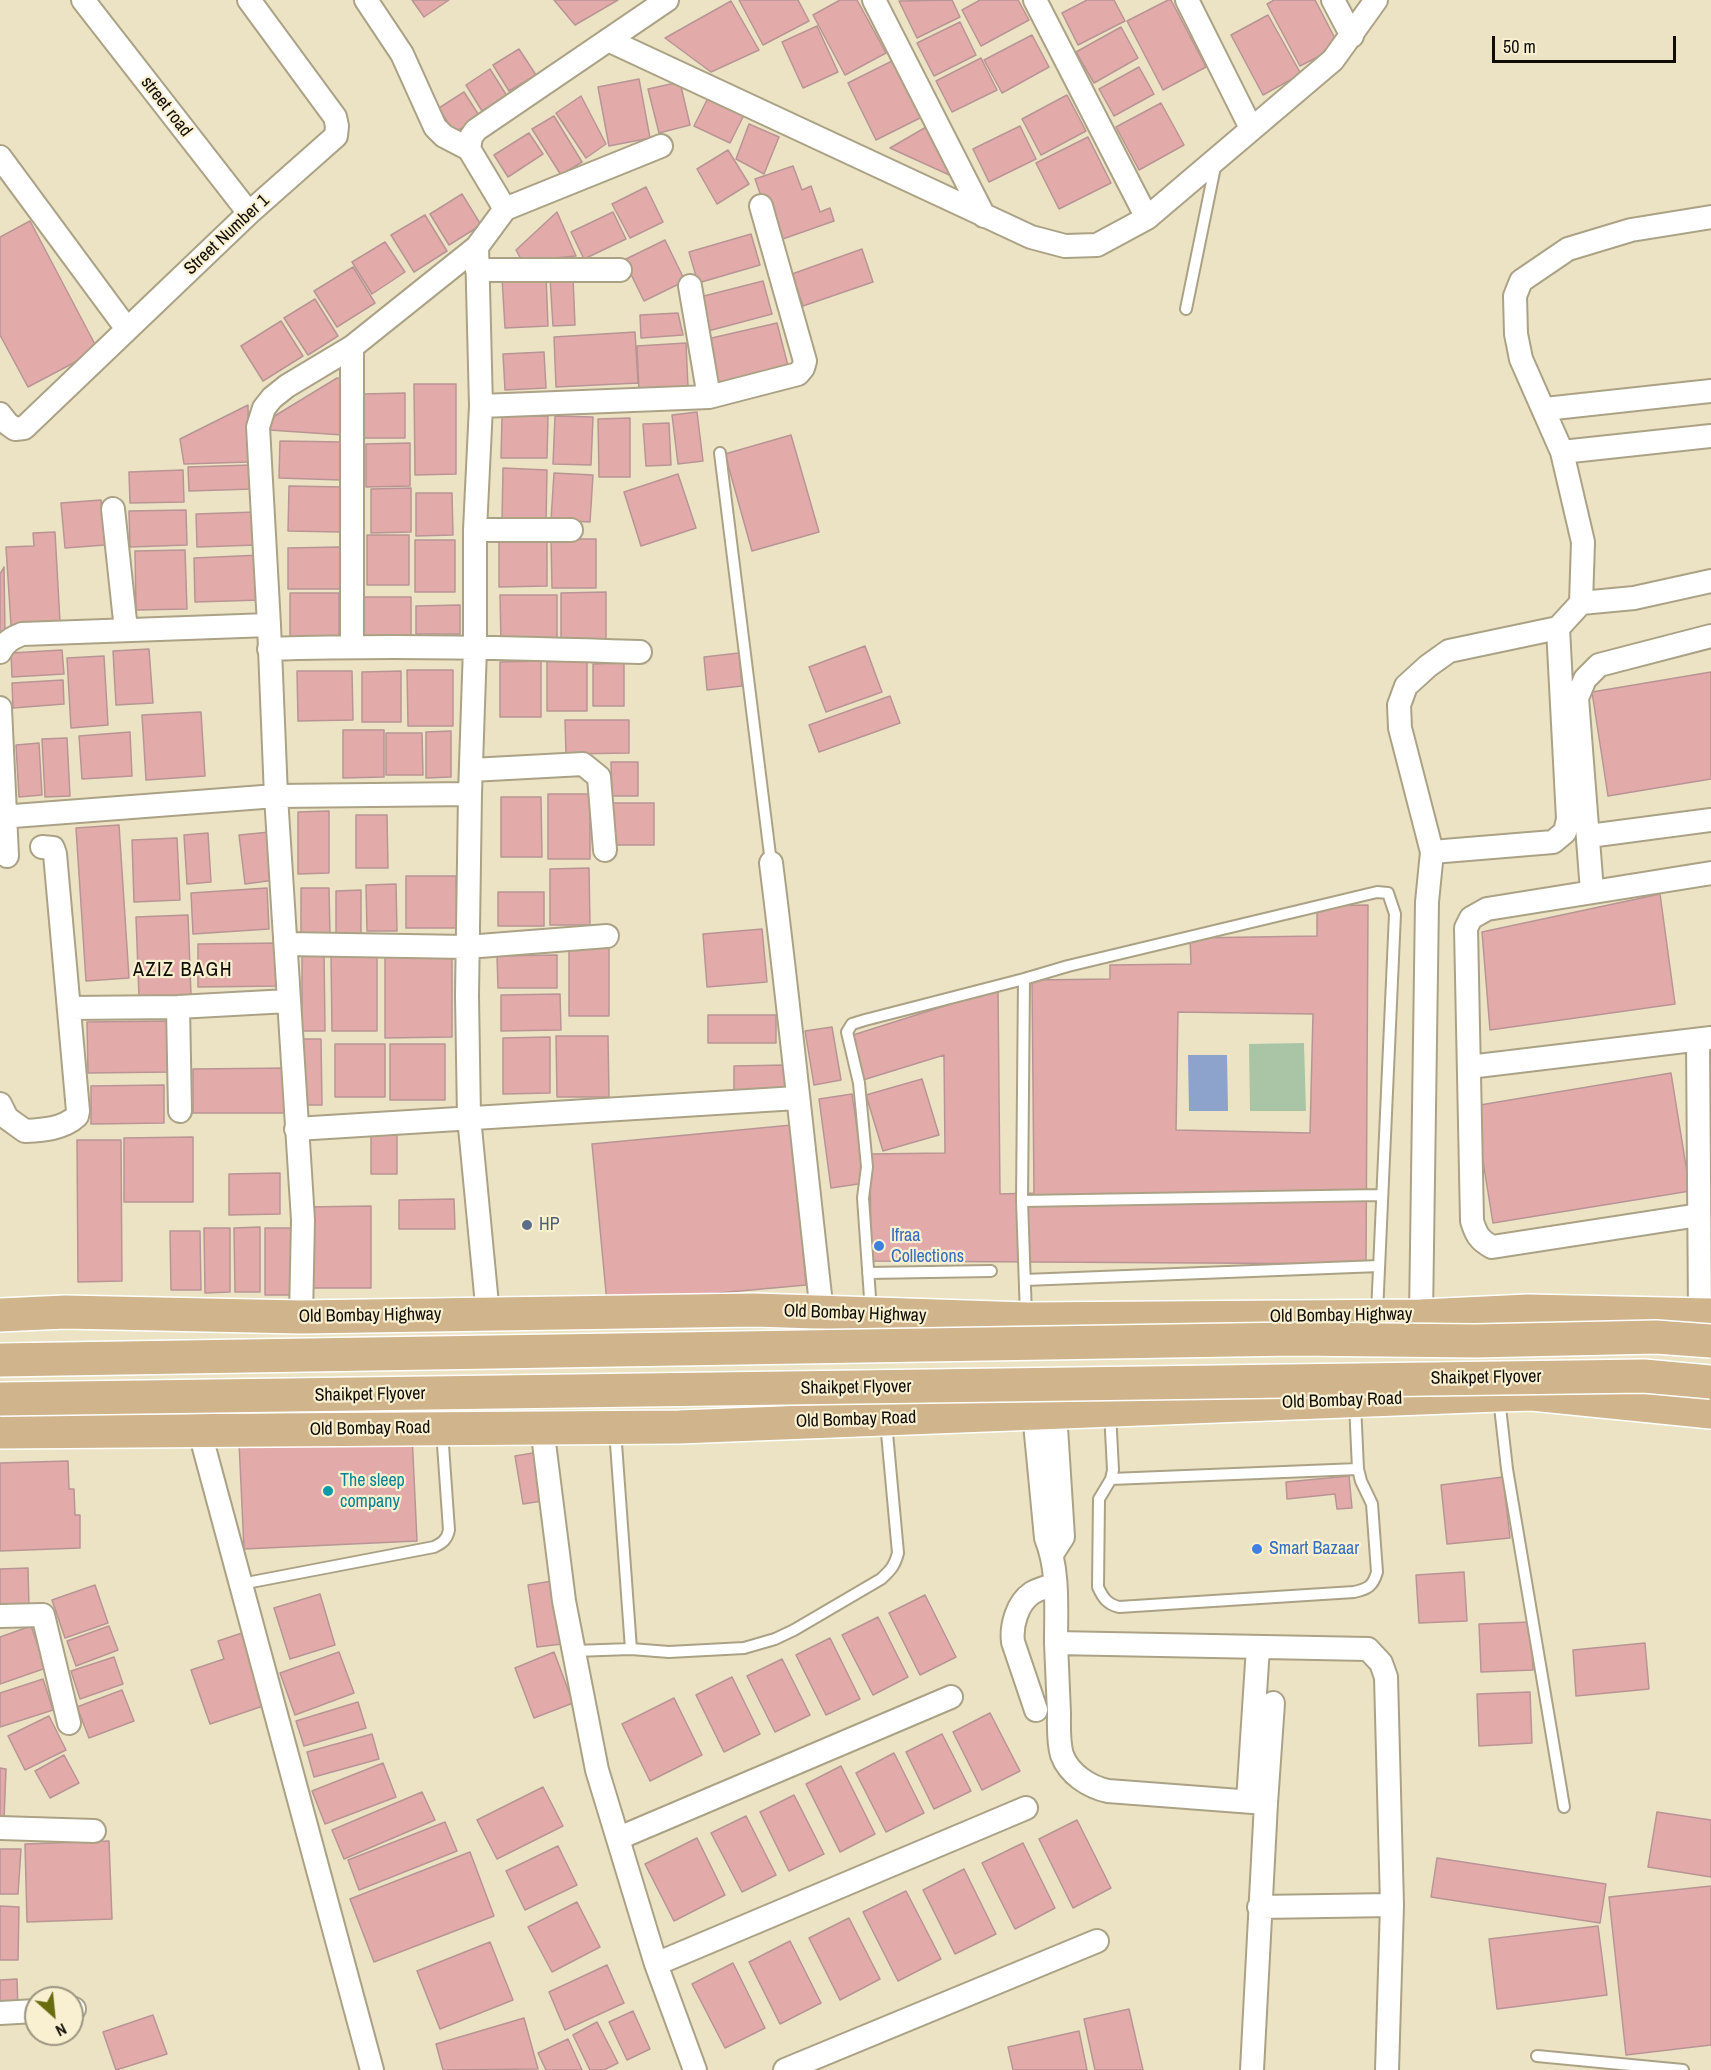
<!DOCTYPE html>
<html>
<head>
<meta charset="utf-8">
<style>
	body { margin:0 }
	#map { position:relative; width:1711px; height:2070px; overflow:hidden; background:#ece3c5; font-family:"Archivo Narrow",sans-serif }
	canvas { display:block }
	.north { position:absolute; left:24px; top:1986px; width:60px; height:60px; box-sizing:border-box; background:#f9f0d2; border:2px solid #9c9580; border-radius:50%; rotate:153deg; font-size:16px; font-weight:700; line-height:24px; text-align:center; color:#100d04 }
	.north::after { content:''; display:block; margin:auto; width:21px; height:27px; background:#696c0e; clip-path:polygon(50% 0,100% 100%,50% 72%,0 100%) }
	.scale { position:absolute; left:1492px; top:36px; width:184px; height:27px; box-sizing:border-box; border:3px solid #100d04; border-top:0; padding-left:8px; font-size:18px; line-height:21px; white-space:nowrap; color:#100d04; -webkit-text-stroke:4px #f9f0d2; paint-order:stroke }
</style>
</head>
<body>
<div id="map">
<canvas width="1711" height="2070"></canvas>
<div class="north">N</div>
<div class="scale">50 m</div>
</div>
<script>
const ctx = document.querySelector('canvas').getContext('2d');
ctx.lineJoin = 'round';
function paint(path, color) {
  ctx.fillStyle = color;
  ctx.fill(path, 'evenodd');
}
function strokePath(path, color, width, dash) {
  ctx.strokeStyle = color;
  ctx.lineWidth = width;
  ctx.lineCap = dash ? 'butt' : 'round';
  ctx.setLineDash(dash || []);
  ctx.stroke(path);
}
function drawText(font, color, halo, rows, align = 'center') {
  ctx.font = font + ' "Archivo Narrow",sans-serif';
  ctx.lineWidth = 4.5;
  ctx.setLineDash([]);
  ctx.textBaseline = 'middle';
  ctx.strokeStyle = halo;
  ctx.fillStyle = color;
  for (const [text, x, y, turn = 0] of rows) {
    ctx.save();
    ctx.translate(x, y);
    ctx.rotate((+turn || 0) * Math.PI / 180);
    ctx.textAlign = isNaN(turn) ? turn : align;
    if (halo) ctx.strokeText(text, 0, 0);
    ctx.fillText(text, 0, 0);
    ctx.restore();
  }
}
const green = new Path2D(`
	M1304,1043L1306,1111H1250L1249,1044Z`);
const water = new Path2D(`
	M1188,1055H1227L1228,1111H1189Z`);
const building = new Path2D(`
	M412,0H449L424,17Z
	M554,0H618L575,25Z
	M739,0H798L809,21L763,45Z
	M840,0H857L886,53L845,75L813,15Z
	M952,0L960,17L917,38L899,1Z
	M980,0H1018L1029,20L981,46L962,10Z
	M1087,0H1114L1125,21L1078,45L1062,13Z
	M1168,0H1171L1206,67L1163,90L1127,21Z
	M1274,0H1315L1339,46L1300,66L1267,4Z
	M731,1L759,50L711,72L665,38Z
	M1268,15L1301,74L1263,95L1231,35Z
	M960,22L976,55L934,76L917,43Z
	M817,26L838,72L803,88L782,42Z
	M1121,27L1138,58L1094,83L1076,52Z
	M1032,35L1049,67L1002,93L984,60Z
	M519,49L536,75L509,91L493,65Z
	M981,58L997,90L952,112L936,81Z
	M896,59L924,116L876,140L848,83Z
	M1139,67L1154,94L1114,116L1099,89Z
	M490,69L507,96L482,111L466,85Z
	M639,79L650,138L609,146L598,87Z
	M680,82L690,125L659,133L648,89Z
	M464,92L480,117L454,133L439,108Z
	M1067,95L1086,131L1041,155L1022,119Z
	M581,96L606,144L586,158L556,113Z
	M708,98L744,115L730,143L694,126Z
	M1161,103L1184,145L1139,170L1116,127Z
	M554,116L582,162L561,175L532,129Z
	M933,123L956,178L890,148Z
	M749,124L779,137L764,174L736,159Z
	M1020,126L1036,159L989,182L973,149Z
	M529,133L543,154L508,177L494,155Z
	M1088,137L1111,183L1059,209L1036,163Z
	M728,150L749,184L717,204L697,169Z
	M793,166L802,190L811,186L820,212L830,208L834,221L777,241L755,179Z
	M646,187L663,222L630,238L612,204Z
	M462,194L481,225L449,245L430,214Z
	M557,212L576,256L522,261L516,250Z
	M613,212L626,239L584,259L571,232Z
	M425,215L447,251L414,272L391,235Z
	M30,221L98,350L28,387L0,335V237Z
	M751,234L760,265L698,283L689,252Z
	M665,240L685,281L644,301L624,260Z
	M385,242L405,272L372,294L352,262Z
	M862,249L873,282L803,306L792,274Z
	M353,267L375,303L337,327L314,291Z
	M546,275L548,326L505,328L502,278Z
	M573,277L575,325L553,326L550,278Z
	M763,281L772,314L708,331L700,297Z
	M315,299L338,336L308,355L284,318Z
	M678,313L683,335L641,338L640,315Z
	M281,321L303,356L263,381L241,346Z
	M777,323L788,366L713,384L703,340Z
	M635,332L638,383L556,387L554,337Z
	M686,343L688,387L639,390L637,346Z
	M544,352L546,388L505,390L503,354Z
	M337,378L345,379L343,435L269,430L273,417Z
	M414,384H456V474L415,475Z
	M405,393V438H363V394Z
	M248,405L249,462L184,464L180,439Z
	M697,412L703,461L678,464L672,415Z
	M502,416H548L547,458H501Z
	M555,416L593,417L591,465L553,464Z
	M630,418V477H599L598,419Z
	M669,423L671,465L646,466L643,424Z
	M791,435L819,532L752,551L725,454Z
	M280,441L342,442L341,480L279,478Z
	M410,443V486L366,487V444Z
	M252,465L253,489L189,491L188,467Z
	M503,468L547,470L546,522L502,521Z
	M183,470L184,502L130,503L129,472Z
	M554,473L593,475L590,522L551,520Z
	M678,474L696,528L641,546L624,492Z
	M289,486L342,487L341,532L288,531Z
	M411,488V532L371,533V489Z
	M416,493H452L453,535L416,536Z
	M101,500L105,545L65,548L61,503Z
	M186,510L187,545L130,547L129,511Z
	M256,512L257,545L197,547L196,514Z
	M55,532L60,622L11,625L6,547L34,546L33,533Z
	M367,535H409V585H367Z
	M499,537H547V586L499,587Z
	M551,539H596V588H552Z
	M415,540H455V592H415Z
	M340,547V589H288V548Z
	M185,550L187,609L136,610L135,551Z
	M261,555L262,600L195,602L194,558Z
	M4,567L5,635H0V574Z
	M606,592V646H561V593Z
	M290,593H339V641L290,640Z
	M500,595H557V644H501Z
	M364,597H411V641L364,642Z
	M460,605V634H416V606Z
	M865,646L882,692L826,712L809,667Z
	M149,649L153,703L116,705L113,651Z
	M62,650L64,674L12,677L11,653Z
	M739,653L742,686L707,690L704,657Z
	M104,656L108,725L71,728L67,658Z
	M541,661V717H500V662Z
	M547,661H587V711H547Z
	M624,663V706H593V664Z
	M407,670H453V726H408Z
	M297,671H352L353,720L298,721Z
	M401,671V722H362V672Z
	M1711,672V779L1608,796L1592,692Z
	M63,680L64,704L13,708L12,683Z
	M890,696L900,723L819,752L809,725Z
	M201,712L205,776L146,780L142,715Z
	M565,720H629V753L566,754Z
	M343,730H384V777L343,778Z
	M451,731V777L426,778V732Z
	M130,732L132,776L82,779L79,736Z
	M386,733H422L423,775H386Z
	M67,738L70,796L45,797L42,739Z
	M39,743L42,795L19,797L16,745Z
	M611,762H638V796H612Z
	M548,794H590V859H548Z
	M501,797H541L542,857H501Z
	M612,803H654V845H612Z
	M329,811V873L298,874V812Z
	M356,815H387L388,868H356Z
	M119,825L129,978L86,981L76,828Z
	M270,832L275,880L245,884L239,835Z
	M208,833L211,882L187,884L184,835Z
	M177,838L180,900L134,902L132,840Z
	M589,868L590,925H550V869Z
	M406,876H456L457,928H406Z
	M396,884L397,931H367L366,885Z
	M267,888L269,929L193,934L191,893Z
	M301,888H329L330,937H301Z
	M361,890V939H336V891Z
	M498,892H544V926H498Z
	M1660,894L1675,1004L1490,1030L1482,932Z
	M1368,905L1366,1264L871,1261L870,1154L945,1153L944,1055L863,1080L853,1035L998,989L1000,1194L1034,1193L1032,980L1110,979V965L1191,964L1190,938L1317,936V906ZM1178,1012L1313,1014L1310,1133L1176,1130Z
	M188,915L191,995L139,997L136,917Z
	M762,929L767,982L707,987L703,934Z
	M280,943V986L198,987V944Z
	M569,947H609V1016H569Z
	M324,949L325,1031H302V950Z
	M452,952V1037L385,1038V953Z
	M377,954V1031H332L331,955Z
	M557,955V988H498L497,956Z
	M560,994L561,1030L501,1031V995Z
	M708,1015H776V1043H708Z
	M171,1021V1072L88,1073L87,1022Z
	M832,1027L841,1080L814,1085L805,1031Z
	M556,1036H608L609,1097H557Z
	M550,1037V1093L503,1094V1038Z
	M295,1039H321L322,1105H296Z
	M335,1044H385V1097H335Z
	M390,1044H445V1100H390Z
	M786,1065V1096L734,1097V1066Z
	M290,1068V1113H193V1069Z
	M1671,1073L1690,1191L1493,1223L1474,1106Z
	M922,1079L939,1135L883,1151L866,1095Z
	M164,1085V1123L91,1124V1086Z
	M852,1094L865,1183L831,1188L819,1099Z
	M792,1125L806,1285L607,1303L592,1144Z
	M371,1128H397V1174H371Z
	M193,1137V1202H124V1138Z
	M77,1140H121L122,1281L78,1282Z
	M280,1173V1214L229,1215V1174Z
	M454,1199L455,1229H399V1200Z
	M371,1206V1288H307V1207Z
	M260,1227V1292H235L234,1228Z
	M204,1228H230V1292L205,1293Z
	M265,1228H297L298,1295H265Z
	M170,1231H200L201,1290H171Z
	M412,1434L417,1541L244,1549L239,1442Z
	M533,1453L542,1501L523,1504L515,1456Z
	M68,1461L69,1489H74L75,1515H80V1548L0,1551V1463Z
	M1349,1476L1352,1508L1337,1509L1335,1494L1287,1499L1286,1482Z
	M1503,1477L1510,1538L1447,1544L1441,1485Z
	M28,1568L29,1608L0,1609V1569Z
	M1464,1572L1467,1621L1419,1623L1416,1575Z
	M552,1581L562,1644L537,1647L528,1585Z
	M95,1585L108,1623L65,1638L52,1600Z
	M320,1594L335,1645L290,1659L274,1608Z
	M925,1595L956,1657L920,1675L889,1613Z
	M878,1617L908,1677L873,1695L842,1635Z
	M1531,1622L1533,1670L1481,1672L1479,1624Z
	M31,1626L46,1668L0,1684V1637Z
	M109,1626L118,1650L76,1666L67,1641Z
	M242,1633L266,1705L210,1724L191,1670L224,1659L218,1641Z
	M830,1638L860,1699L826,1715L796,1655Z
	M1645,1643L1649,1689L1576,1696L1573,1650Z
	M339,1652L354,1693L295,1715L280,1673Z
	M554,1652L573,1703L534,1718L515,1668Z
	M114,1657L123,1684L80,1699L71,1671Z
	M782,1659L810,1715L775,1732L747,1676Z
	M732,1677L760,1734L724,1752L696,1695Z
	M43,1679L53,1710L0,1727V1693Z
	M122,1690L134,1721L89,1738L77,1707Z
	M1530,1692L1532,1743L1479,1746L1477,1694Z
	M674,1698L702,1755L650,1781L622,1724Z
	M358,1702L366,1728L304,1746L296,1721Z
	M990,1713L1020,1771L982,1790L953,1732Z
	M49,1716L66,1750L25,1770L8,1736Z
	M372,1734L379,1759L314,1777L307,1752Z
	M942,1734L971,1791L934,1809L906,1752Z
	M894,1753L924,1813L886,1832L856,1773Z
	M64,1755L79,1783L50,1798L35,1771Z
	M383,1763L396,1797L325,1824L312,1791Z
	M841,1766L875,1834L840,1852L806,1784Z
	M0,1768L6,1769L4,1820H0Z
	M543,1787L563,1826L497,1859L477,1820Z
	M422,1792L435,1820L344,1859L332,1830Z
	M794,1795L824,1854L789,1871L760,1812Z
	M1657,1812L1711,1820V1877L1648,1867Z
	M746,1816L776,1875L742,1892L711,1833Z
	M1077,1820L1111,1888L1073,1908L1039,1839Z
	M445,1822L457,1851L359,1890L348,1860Z
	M697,1838L725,1895L674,1921L645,1864Z
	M109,1841L112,1919L27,1922L25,1844Z
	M1023,1843L1055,1908L1015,1929L982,1863Z
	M558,1846L577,1885L525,1910L506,1871Z
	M0,1849H21L18,1894H0Z
	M470,1852L494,1916L374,1962L350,1899Z
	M1437,1858L1606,1884L1600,1923L1431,1897Z
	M964,1869L996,1934L955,1954L923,1890Z
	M1711,1886V2045L1626,2055L1609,1897Z
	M906,1891L941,1959L898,1981L863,1912Z
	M577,1902L600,1947L552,1972L528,1927Z
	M0,1906L19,1907L18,1960H0Z
	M849,1918L880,1979L840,2000L809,1938Z
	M1598,1926L1607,1995L1497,2009L1489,1939Z
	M790,1941L821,2003L780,2024L749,1962Z
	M490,1942L513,2000L440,2029L417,1971Z
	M733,1963L765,2028L725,2048L692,1984Z
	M607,1965L624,2003L565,2030L549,1992Z
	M17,1979L18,2009L0,2010V1980Z
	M1129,2009L1143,2070H1095L1084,2019Z
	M633,2011L650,2049L627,2060L609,2022Z
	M153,2015L167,2054L116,2070L103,2032Z
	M524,2018L538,2069L443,2070L436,2044Z
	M597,2022L618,2063L604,2070H590L573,2035Z
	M1079,2031L1087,2070H1013L1008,2047Z
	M568,2039L582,2070H546L538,2053Z`);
const lane = new Path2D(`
	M1186,309L1216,162
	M720,453L771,863
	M1022,1201L1381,1195
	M868,1273L991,1271
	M1025,1280L1379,1266
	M871,1312L863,1198L867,1167L859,1083L847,1032L852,1024L865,1020L1024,979
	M1026,1316L1022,1201L1024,979L1068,966L1377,892L1388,893L1395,914L1377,1313
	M1499,1398L1507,1469L1564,1807
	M1110,1412L1113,1470L1111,1479L1099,1499L1098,1587C1103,1598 1107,1604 1119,1607L1354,1592C1368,1589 1373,1586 1377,1572L1372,1504L1361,1481L1358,1469L1355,1404
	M615,1430L631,1649L669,1652L744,1648L775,1639L794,1630L881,1579C891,1570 895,1565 898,1553L886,1422
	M1111,1479L1358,1469
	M241,1584L434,1547C442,1543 447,1540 449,1530L442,1431
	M574,1651L631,1649
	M1537,2056L1683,2070`);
const street = new Path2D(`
	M83,0L249,213
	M366,0L402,54L435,127L444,136L469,149
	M874,0L984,216
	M1035,0L1147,218
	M1187,0L1251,128
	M1333,0L1352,36
	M608,40L1031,237L1065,246L1097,245L1147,218L1333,60L1376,0
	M0,157L127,329
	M505,209L469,149L471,137L476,130L667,0
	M477,247L481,406L475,530V647L470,794L467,996L469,1117L488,1315
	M477,270H620
	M690,286L709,397
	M352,347V646
	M481,406L709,397L798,374L803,368L805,361L761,206
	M1545,409L1711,391
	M0,414L8,424L15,429L24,428L249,213L336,136L337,126L335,117L249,0
	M1562,452L1711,436
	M113,509L126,630
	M475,530H571
	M1581,603L1634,598L1711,581
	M269,649C393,645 517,648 640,652
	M0,652C5,642 12,638 22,634L269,625
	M0,708L7,856
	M471,770L583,764L599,777L605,850
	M0,817L276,796L470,794
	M1589,836L1711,820
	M1432,852L1553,842L1565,832L1568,819L1558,628
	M771,863C790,1013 805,1163 822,1313
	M1592,891L1577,698L1585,679L1599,665L1711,636
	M286,944L467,947L607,936
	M178,1007L180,1111
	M69,1008L178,1007L288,1001
	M1698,1040L1700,1315
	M1469,1067L1711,1038
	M0,1104L7,1118L25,1131C43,1130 63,1129 77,1116L78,1111L55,854L53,848L42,847
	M296,1129L797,1098
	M1699,1215L1492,1247C1479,1240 1476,1234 1472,1221L1466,928L1471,918L1487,909L1711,873
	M1421,1316L1427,902L1432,852L1400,728L1399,705L1406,686L1428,666L1449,651L1558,628L1581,603L1583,542L1562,452L1521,359L1516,334L1515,296L1521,281L1568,249L1631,230L1711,217
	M301,1317L303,1220L276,796L269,625L258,427L264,408L272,398L287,386L352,347L477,247L505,209L661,146
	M1034,1413L1046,1538C1059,1570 1056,1608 1056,1643L1368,1649L1381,1663L1386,1677L1392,1905L1387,2070
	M542,1427L564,1601L597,1770L656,1964L695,2070
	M199,1429L372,2070
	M1052,1554L1063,1537L1055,1412
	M0,1616L43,1615L69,1723
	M1056,1643C1057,1666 1058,1690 1059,1713C1059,1727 1058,1742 1062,1755C1069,1774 1089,1787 1108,1791L1266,1803L1252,2070
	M1036,1710L1013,1642C1011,1626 1017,1603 1032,1593C1038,1589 1048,1587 1055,1584
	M1248,1801L1258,1647
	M1266,1803L1273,1703
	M0,1828L94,1831
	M619,1838L951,1697
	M1259,1907L1392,1905
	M656,1964L1026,1808
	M72,2009H74
	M0,2013L36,2011
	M785,2070L1097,1941`);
const primary = new Path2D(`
	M0,1315L65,1312L301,1317L755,1310L1027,1319L1421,1316L1528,1311L1711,1315
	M0,1432L679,1427L1498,1395L1532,1394L1711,1412`);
const primaryBridge = new Path2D(`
	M0,1360L1294,1339L1475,1341L1656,1337L1711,1341
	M0,1399L1644,1376L1711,1382`);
const markers = [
	[527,1225,6,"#5c6f8a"],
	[879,1246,6,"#3f7fe0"],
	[328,1491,6,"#0f9aa8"],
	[1257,1549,6,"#3f7fe0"]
];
const streetNames = [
	["street road",166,107,52],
	["Street Number 1",227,235,-43],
	["Old Bombay Highway",855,1314,2],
	["Old Bombay Highway",370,1316,-1],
	["Old Bombay Highway",1341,1316,-1],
	["Shaikpet Flyover",1486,1378,-1],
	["Shaikpet Flyover",856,1388,-1],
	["Shaikpet Flyover",370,1395,-1],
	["Old Bombay Road",1342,1401,-2],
	["Old Bombay Road",856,1420,-2],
	["Old Bombay Road",370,1429,-1]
];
const serviceNames = [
	["HP",539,1225]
];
const shopNames = [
	["Ifraa",891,1236],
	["Collections",891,1257],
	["Smart Bazaar",1269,1549]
];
const cultureNames = [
	["The sleep",340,1481],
	["company",340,1502]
];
const neighbourhoodNames = [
	["AZIZ BAGH",183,971]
];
paint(green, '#a9c5a5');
paint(water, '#8da3cb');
paint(building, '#e2abaa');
strokePath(building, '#b89594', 1.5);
strokePath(lane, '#aba286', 14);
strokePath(street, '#aba286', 26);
strokePath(primary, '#fff', 36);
strokePath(lane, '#fff', 10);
strokePath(street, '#fff', 22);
strokePath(primary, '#d0b48c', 33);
strokePath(primaryBridge, '#fff', 36, []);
strokePath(primaryBridge, '#d0b48c', 33);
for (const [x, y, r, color] of markers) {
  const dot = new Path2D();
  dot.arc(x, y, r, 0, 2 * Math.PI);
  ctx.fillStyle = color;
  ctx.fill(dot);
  strokePath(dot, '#f9f0d2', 2);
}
drawText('18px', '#100d04', '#f9f0d2', streetNames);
drawText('18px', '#4e5e75', '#f9f0d2', serviceNames, 'left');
drawText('18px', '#366cbe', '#f9f0d2', shopNames, 'left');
drawText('18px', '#0d838f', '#f9f0d2', cultureNames, 'left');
ctx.letterSpacing = '1.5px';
drawText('20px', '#100d04', '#f9f0d2', neighbourhoodNames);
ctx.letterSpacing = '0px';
</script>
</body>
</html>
